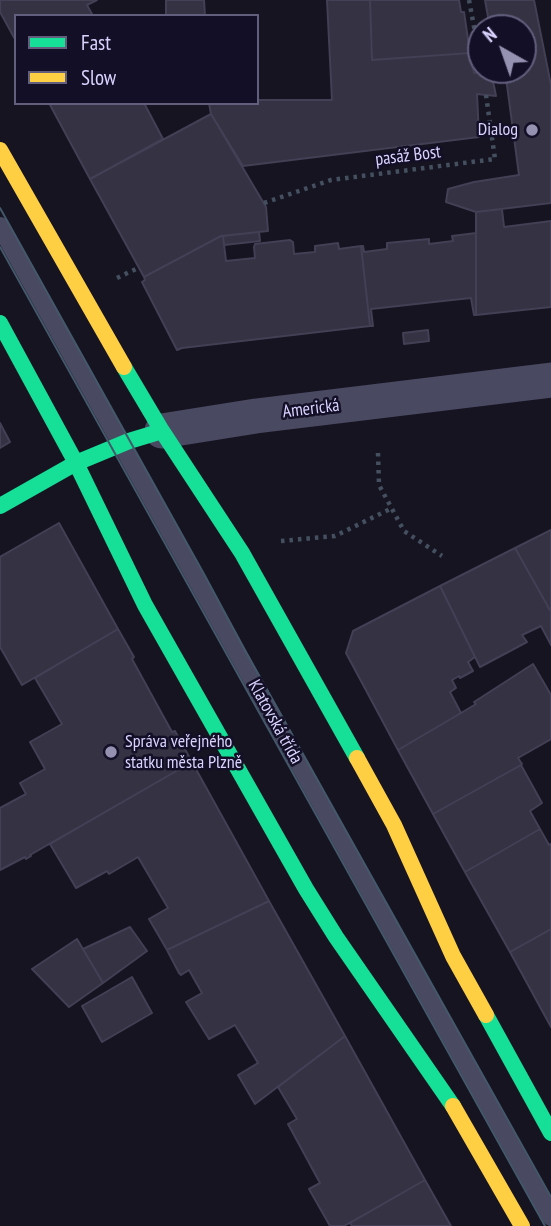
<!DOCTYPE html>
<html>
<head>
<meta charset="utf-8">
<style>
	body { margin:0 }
	#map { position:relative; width:551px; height:1226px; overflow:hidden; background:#161421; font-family:"PT Sans Narrow",sans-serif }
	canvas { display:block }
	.legend { position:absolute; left:14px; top:14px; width:245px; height:91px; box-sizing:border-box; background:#130f26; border:2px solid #625e7d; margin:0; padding:9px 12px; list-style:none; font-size:21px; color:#d9d4ff }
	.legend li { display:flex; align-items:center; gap:14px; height:35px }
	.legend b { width:35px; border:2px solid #625e7d }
	.north { position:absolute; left:467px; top:14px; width:70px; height:70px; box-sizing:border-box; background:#130f26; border:2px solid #625e7d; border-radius:50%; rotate:320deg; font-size:19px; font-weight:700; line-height:28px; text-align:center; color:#d9d4ff }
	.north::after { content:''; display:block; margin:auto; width:24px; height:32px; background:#9591b1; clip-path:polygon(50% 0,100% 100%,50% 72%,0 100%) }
</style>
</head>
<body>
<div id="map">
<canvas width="551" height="1226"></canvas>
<ul class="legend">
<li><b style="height:9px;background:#16e098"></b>Fast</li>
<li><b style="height:9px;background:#ffcf43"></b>Slow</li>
</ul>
<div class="north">N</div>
</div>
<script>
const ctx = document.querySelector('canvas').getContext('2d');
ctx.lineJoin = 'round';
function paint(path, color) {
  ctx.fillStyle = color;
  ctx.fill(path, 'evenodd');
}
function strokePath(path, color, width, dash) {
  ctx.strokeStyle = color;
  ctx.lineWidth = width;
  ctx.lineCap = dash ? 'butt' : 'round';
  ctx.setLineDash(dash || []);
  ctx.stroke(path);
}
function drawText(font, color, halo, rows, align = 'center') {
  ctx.font = font + ' "PT Sans Narrow",sans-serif';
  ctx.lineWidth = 5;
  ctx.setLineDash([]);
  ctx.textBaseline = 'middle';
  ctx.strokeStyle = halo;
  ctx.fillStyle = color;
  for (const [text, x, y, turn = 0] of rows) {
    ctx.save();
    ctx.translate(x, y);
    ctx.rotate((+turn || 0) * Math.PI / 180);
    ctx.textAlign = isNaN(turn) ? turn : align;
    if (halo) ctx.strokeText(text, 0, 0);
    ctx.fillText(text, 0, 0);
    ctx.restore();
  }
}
const building = new Path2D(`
	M0,0H97L87,5L93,16H16V41L0,12Z
	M166,0H204L205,16H166Z
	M327,0H370L372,60L470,53L474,73L491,71L496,96L477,94L479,137L243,166L211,114L209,103H257V100H332Z
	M370,0H459L461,12H464L470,53L372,60Z
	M485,0H534L551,85V203L476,212L446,202L448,189L474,182L519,175L505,70H523V28H490Z
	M49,103H144L163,139L90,179Z
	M211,114L266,207L268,231L221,236L144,277L90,179Z
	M502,209L504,227L551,221V307L476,315V212Z
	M259,232L260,241L224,245L223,236Z
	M476,233V315H474L471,298L443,301L371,309L373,326H370L361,246H363L364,252L387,249V243L429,239V244L453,241L452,236Z
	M221,236H223L226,261L255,258L254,247L255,244L290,240L293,242L294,254L315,252V246L338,243L339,249L361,246L370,326L182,348L177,350L142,282L145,280L144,277Z
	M428,330L429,341L404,344L403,333Z
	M0,423L10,442L0,448Z
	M59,523L118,629L22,685L0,647V557Z
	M551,530V612L515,548Z
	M515,548L551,612V645L541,626L522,635L527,642L480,667L440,586Z
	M440,586L475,657L468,662L473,671L460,678L459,676L452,680L456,688L450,692L461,713L398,750L346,653L353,631Z
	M118,629L134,657L132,659L172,732L175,731L192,762L30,855L31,856L26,859L25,857L0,870V808L26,794L20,783L45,769L30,742L62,724L35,678Z
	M533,664L551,695V739L518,758L522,764L521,765L433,814L398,750L461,713L476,704L474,702Z
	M192,762L269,901L167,950L149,919L168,908L138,857L109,874L107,871L76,888L50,844Z
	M521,765L542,803L530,811L540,829L465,872L433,814Z
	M540,829L549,845L551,844V929L510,952L465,872Z
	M269,901L345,1036L255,1104L238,1075L258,1063L235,1025L209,1039L186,1002L202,993L189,970L181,975L179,973L167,950Z
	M130,927L147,951L103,983L83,949Z
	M551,929V1027L510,952Z
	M77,939L103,983L69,1007L32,969Z
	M132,977L152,1013L102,1042L82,1006Z
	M345,1036L425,1180L344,1226H330L309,1189L320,1183L288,1124L297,1119L278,1087Z
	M425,1180L451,1226H352L350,1223Z`);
const path = new Path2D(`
	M469,0L481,64
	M482,70L483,73
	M264,203L331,180L495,159L486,95
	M117,278L138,268
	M378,453L379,485L404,531L442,556
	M281,541L335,536L392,508`);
const lane = new Path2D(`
	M0,226L551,1217`);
const street = new Path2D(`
	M162,431L256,416L551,380`);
const fast = new Path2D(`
	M0,323L76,463L145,605L306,889L336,937L453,1106
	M124,367L162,431L242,553L357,758
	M0,506L76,463L129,441L162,431
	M486,1015L551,1133`);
const slow = new Path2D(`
	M0,150L124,367
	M357,758L394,825L453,956L486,1015
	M453,1106L522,1226`);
const tram = new Path2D(`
	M0,208L204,574L247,654L551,1197
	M0,247L545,1226`);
const markers = [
	[532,130,7,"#9591b1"],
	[111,752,7,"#9591b1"]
];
const poiNames = [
	["Dialog",518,130],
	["Správa veřejného",125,742,"left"],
	["statku města Plzně",125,763,"left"]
];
const streetNames = [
	["pasáž Bost",408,156,-7],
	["Americká",311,409,-7],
	["Klatovská třída",275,722,61]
];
paint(building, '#343243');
strokePath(building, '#433f54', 2);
strokePath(path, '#44505f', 4.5, [3.5, 5]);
strokePath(lane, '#4a4962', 18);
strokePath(street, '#4a4962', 35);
strokePath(fast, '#16e098', 16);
strokePath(slow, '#ffcf43', 16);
strokePath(tram, '#43596b', 2);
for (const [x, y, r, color] of markers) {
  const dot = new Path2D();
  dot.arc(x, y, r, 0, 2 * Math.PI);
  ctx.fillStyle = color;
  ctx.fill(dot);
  strokePath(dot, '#130f26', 2.5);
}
drawText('18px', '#d9d4ff', '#130f26', poiNames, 'right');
drawText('18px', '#d9d4ff', '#130f26', streetNames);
</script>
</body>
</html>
